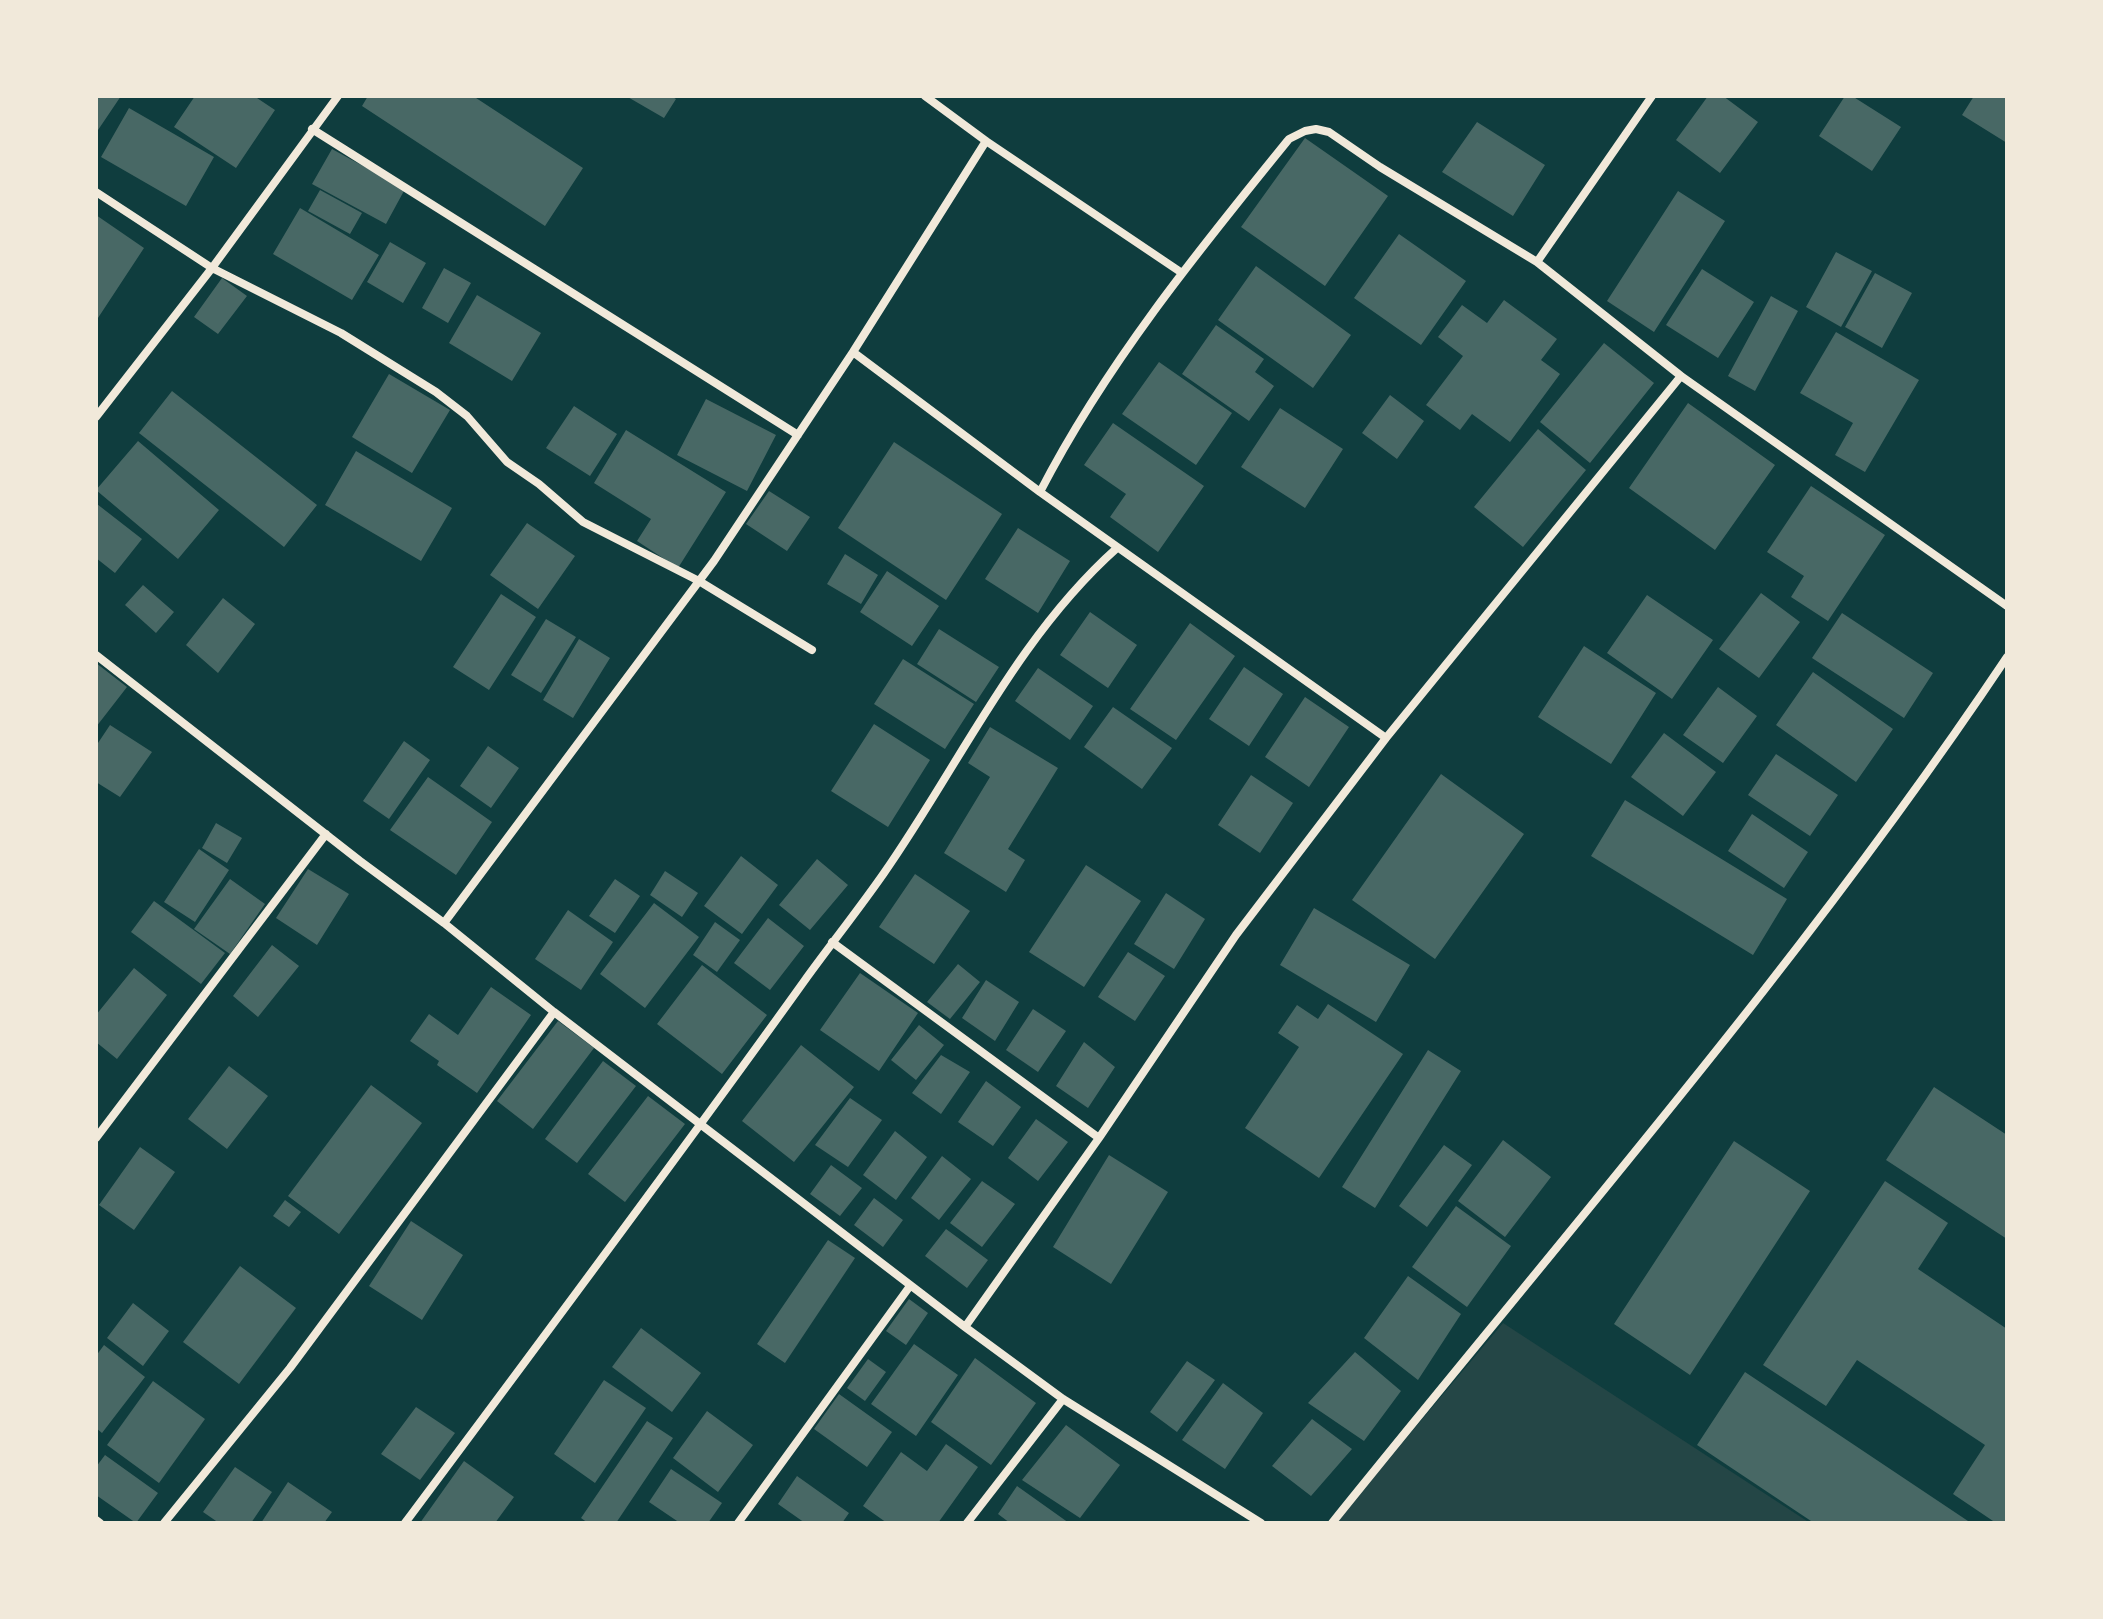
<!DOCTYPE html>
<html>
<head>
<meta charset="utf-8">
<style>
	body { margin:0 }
	#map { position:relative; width:2103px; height:1619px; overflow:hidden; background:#0f3d3e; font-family:"Fira Sans",sans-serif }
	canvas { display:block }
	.frame { position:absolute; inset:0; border:98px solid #f1e9da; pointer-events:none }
</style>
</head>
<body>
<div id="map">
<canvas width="2103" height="1619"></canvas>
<div class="frame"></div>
</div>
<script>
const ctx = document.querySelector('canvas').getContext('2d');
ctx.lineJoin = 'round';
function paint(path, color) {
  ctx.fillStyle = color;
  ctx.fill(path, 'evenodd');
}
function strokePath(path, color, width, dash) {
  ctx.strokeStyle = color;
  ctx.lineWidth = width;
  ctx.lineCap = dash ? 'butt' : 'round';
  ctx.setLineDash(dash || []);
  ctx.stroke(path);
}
const green = new Path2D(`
	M1503,1323L1810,1523H1335Z`);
const building = new Path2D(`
	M96,96H121L96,133Z
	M195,96H254L275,110L236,168L174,127Z
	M368,96H473L583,168L545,226L362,106Z
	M626,96H671L676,99L664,118Z
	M1708,96H1723L1758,122L1720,173L1676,140Z
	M1845,96H1852L1901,127L1872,171L1819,136Z
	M1974,96H2007V143L1962,115Z
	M129,108L214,157L186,206L101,157Z
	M1477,122L1545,165L1513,216L1442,172Z
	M1305,138L1388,196L1325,286L1241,227Z
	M332,149L405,189L386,224L312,184Z
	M320,190L362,213L350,234L308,211Z
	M1678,191L1725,221L1654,332L1607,301Z
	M300,208L379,255L352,300L273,254Z
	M96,215L144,248L96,321Z
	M1399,234L1466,281L1421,345L1354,298Z
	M390,242L426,263L403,303L367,282Z
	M1836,252L1872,271L1841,327L1806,307Z
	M1256,266L1351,335L1313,388L1218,320Z
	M444,268L471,283L448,323L422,308Z
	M1702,269L1754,302L1718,358L1666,325Z
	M1875,273L1912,293L1882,348L1845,327Z
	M222,278L247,296L218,334L194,317Z
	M477,295L541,333L512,381L449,343Z
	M1771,296L1798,311L1755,391L1728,376Z
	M1504,300L1557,339L1541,360L1560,374L1510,442L1472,414L1460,430L1426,405L1463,356L1438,337L1462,305L1487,323Z
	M1216,325L1264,359L1255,372L1274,386L1249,421L1182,374Z
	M1836,332L1919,380L1865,472L1835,455L1853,423L1800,393Z
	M1604,343L1654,383L1590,463L1540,422Z
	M1159,362L1232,413L1196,465L1122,414Z
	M389,374L450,410L412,473L352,437Z
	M172,391L317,505L284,547L139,433Z
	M1390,395L1424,421L1397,459L1362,433Z
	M706,399L776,435L747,491L677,455Z
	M1688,403L1775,465L1715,550L1629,488Z
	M574,406L617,434L590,476L546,448Z
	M1280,408L1343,449L1305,508L1241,467Z
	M1113,423L1204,486L1158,552L1110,517L1126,494L1084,465Z
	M1538,429L1586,470L1523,547L1474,507Z
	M626,430L726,492L678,568L637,541L651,519L594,483Z
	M138,441L219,510L178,559L96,490Z
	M894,442L1002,514L946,600L838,528Z
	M356,451L452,508L421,561L325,505Z
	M1811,486L1885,535L1828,621L1791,597L1804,576L1767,552Z
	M769,491L810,517L787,551L746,524Z
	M97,504L142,539L115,573L96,558Z
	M527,523L575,556L538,609L490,575Z
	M1018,528L1070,561L1038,613L985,579Z
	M845,554L878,575L861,604L827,584Z
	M887,571L939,606L912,646L860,612Z
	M143,585L174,612L156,633L125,605Z
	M1761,593L1800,622L1759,678L1719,649Z
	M501,594L536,617L489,690L453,667Z
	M1647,595L1713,640L1672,699L1607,653Z
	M223,598L255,624L218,673L186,645Z
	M1090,612L1137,645L1108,688L1060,655Z
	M1842,613L1933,673L1904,718L1812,658Z
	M546,619L576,637L541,693L511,675Z
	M1190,623L1235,656L1176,740L1130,709Z
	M939,629L999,667L976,702L917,664Z
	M579,639L610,658L573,718L543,700Z
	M1584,646L1656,693L1611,764L1538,717Z
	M903,659L974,704L945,749L874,704Z
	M96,663L127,687L96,727Z
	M1244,667L1283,694L1249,746L1209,719Z
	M1038,668L1093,706L1070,740L1015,701Z
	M1813,672L1893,729L1856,782L1776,725Z
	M1718,687L1757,716L1723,763L1683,735Z
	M1305,697L1349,727L1309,787L1265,757Z
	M1113,707L1172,748L1142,789L1084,747Z
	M874,724L930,760L888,827L831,791Z
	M110,725L152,752L120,797L96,782V746Z
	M990,727L1058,768L1008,849L1025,860L1006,892L944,853L990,777L968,763Z
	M1664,733L1716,772L1683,816L1631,777Z
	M404,741L430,760L389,819L363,801Z
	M488,746L519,768L491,808L460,786Z
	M1776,754L1838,795L1810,836L1748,795Z
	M1441,774L1524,834L1435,959L1352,900Z
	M1251,775L1293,803L1260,853L1218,825Z
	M428,777L492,822L456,875L390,830Z
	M1625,800L1787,899L1753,955L1591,856Z
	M1752,814L1808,852L1784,888L1728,851Z
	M216,823L242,838L227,863L202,848Z
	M199,849L229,870L195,922L164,902Z
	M741,856L778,885L742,934L704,906Z
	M817,859L848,885L810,930L779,905Z
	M1086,865L1141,901L1084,987L1029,952Z
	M308,869L349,894L317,945L276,918Z
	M665,871L698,893L682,917L650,895Z
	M915,874L970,911L934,964L879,927Z
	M230,879L265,904L230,954L194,929Z
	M615,879L640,896L615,933L589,916Z
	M1166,893L1205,919L1174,969L1134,944Z
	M154,901L225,953L201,984L131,932Z
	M654,903L699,937L645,1008L600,974Z
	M1314,908L1410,965L1376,1022L1280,965Z
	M568,910L613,942L581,990L535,959Z
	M768,918L804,946L770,990L734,963Z
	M715,922L740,940L717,972L693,955Z
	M272,945L299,966L258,1017L233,996Z
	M1128,952L1165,976L1135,1021L1098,997Z
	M958,964L980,982L950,1019L927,1002Z
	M702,965L767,1015L722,1074L657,1024Z
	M134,968L167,995L117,1059L96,1042V1015Z
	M860,973L918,1013L879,1071L820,1030Z
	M986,980L1019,1002L995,1041L962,1018Z
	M491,987L531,1015L477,1093L437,1065L439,1061L410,1041L429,1014L458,1035Z
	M1328,1004L1403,1054L1319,1178L1245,1128L1299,1047L1278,1033L1297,1005L1318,1019Z
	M1033,1009L1066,1031L1038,1072L1006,1050Z
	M558,1021L594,1048L533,1129L497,1101Z
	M919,1025L944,1045L916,1080L891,1060Z
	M1084,1042L1115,1067L1088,1108L1056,1086Z
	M801,1045L854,1087L794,1162L742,1121Z
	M1428,1050L1461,1071L1375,1208L1342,1187Z
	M941,1055L970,1072L941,1114L912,1093Z
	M603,1061L636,1086L577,1163L545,1139Z
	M229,1066L268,1096L227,1149L188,1119Z
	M986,1081L1021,1107L993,1146L958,1122Z
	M371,1085L422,1123L339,1234L288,1196Z
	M1934,1087L2007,1135V1239L1886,1160Z
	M648,1096L685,1124L625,1202L588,1174Z
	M850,1098L882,1120L848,1167L815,1145Z
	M1036,1119L1068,1142L1038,1181L1008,1158Z
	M895,1131L927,1157L896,1200L863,1175Z
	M1503,1140L1551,1177L1505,1237L1458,1201Z
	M1734,1141L1810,1191L1690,1375L1614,1324Z
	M1444,1145L1472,1165L1427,1227L1399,1206Z
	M140,1147L175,1172L134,1230L99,1205Z
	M1109,1155L1168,1192L1111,1284L1053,1247Z
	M942,1156L971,1179L939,1220L911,1198Z
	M831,1165L862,1188L840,1216L810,1194Z
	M982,1181L1015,1204L982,1247L950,1223Z
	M1885,1181L1948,1223L1918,1269L2007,1329V1523H1996L1953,1494L1985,1445L1857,1360L1826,1406L1763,1365Z
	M874,1198L903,1220L883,1247L854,1225Z
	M285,1200L301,1212L289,1227L273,1216Z
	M1456,1206L1511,1246L1467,1307L1412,1267Z
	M411,1221L463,1255L422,1320L369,1286Z
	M946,1229L988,1260L967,1288L925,1256Z
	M828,1240L855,1258L785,1363L757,1344Z
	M240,1266L296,1308L239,1384L183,1342Z
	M1408,1276L1461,1314L1418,1380L1364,1338Z
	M909,1299L928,1313L906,1345L886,1331Z
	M133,1303L169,1331L143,1366L107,1338Z
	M641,1328L701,1373L672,1412L612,1367Z
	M914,1344L958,1375L916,1436L871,1404Z
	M104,1345L145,1377L102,1433L96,1428V1356Z
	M1355,1352L1401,1391L1364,1441L1308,1403Z
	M975,1358L1036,1403L991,1465L931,1422Z
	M868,1359L886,1372L865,1401L847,1388Z
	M1187,1361L1215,1380L1177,1432L1150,1412Z
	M1745,1372L1971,1523H1814L1697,1445Z
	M604,1380L646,1408L595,1483L554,1454Z
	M153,1381L205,1419L159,1483L107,1445Z
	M1223,1383L1263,1413L1225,1469L1182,1440Z
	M839,1394L892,1432L867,1467L814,1429Z
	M416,1407L455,1433L420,1480L381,1454Z
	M707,1411L753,1445L718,1492L673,1458Z
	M1312,1419L1352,1449L1311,1496L1272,1466Z
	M647,1421L673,1438L616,1523H588L581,1518Z
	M1066,1425L1120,1465L1080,1518L1022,1480Z
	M946,1444L978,1467L938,1523H887L863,1506L901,1452L927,1471Z
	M105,1455L158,1493L136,1523L96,1495V1467Z
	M464,1461L514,1497L495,1523H420Z
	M235,1467L272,1492L251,1523H219L203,1512Z
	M671,1469L722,1503L708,1523H680L649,1502Z
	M797,1476L849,1513L842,1523H805L778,1504Z
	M288,1482L332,1512L324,1523H261Z
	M1017,1486L1069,1523H1010L998,1514Z`);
const minor = new Path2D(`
	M925,96L986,141L1182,273
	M312,129L798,435
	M96,192L212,268L341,333L436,392L467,416L507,462L539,484L583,522L699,581L812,650
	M1537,262L1652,96
	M853,352L1040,492L1386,738
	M96,417L212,268L338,96
	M1040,492C1106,364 1198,251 1289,139L1305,131L1316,129L1329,132L1380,167L1537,262L1681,376L2007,606
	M96,655L360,861L444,923L554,1012L965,1327L1063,1399L1261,1523
	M444,923L714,561L853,352L986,141
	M832,942L1099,1138
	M96,1138L326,834
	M965,1327L1099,1138L1236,935L1386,738L1681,376
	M96,1520L100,1523
	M164,1523L290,1368L554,1012
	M405,1523C539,1343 674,1163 805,980C831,944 859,909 884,873C960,764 1017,637 1117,548
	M738,1523L910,1286
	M967,1523L1063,1399
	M1332,1523C1561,1238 1804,961 2007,657`);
paint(green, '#244646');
paint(building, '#486865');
strokePath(minor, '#f1e9da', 8);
</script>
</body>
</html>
